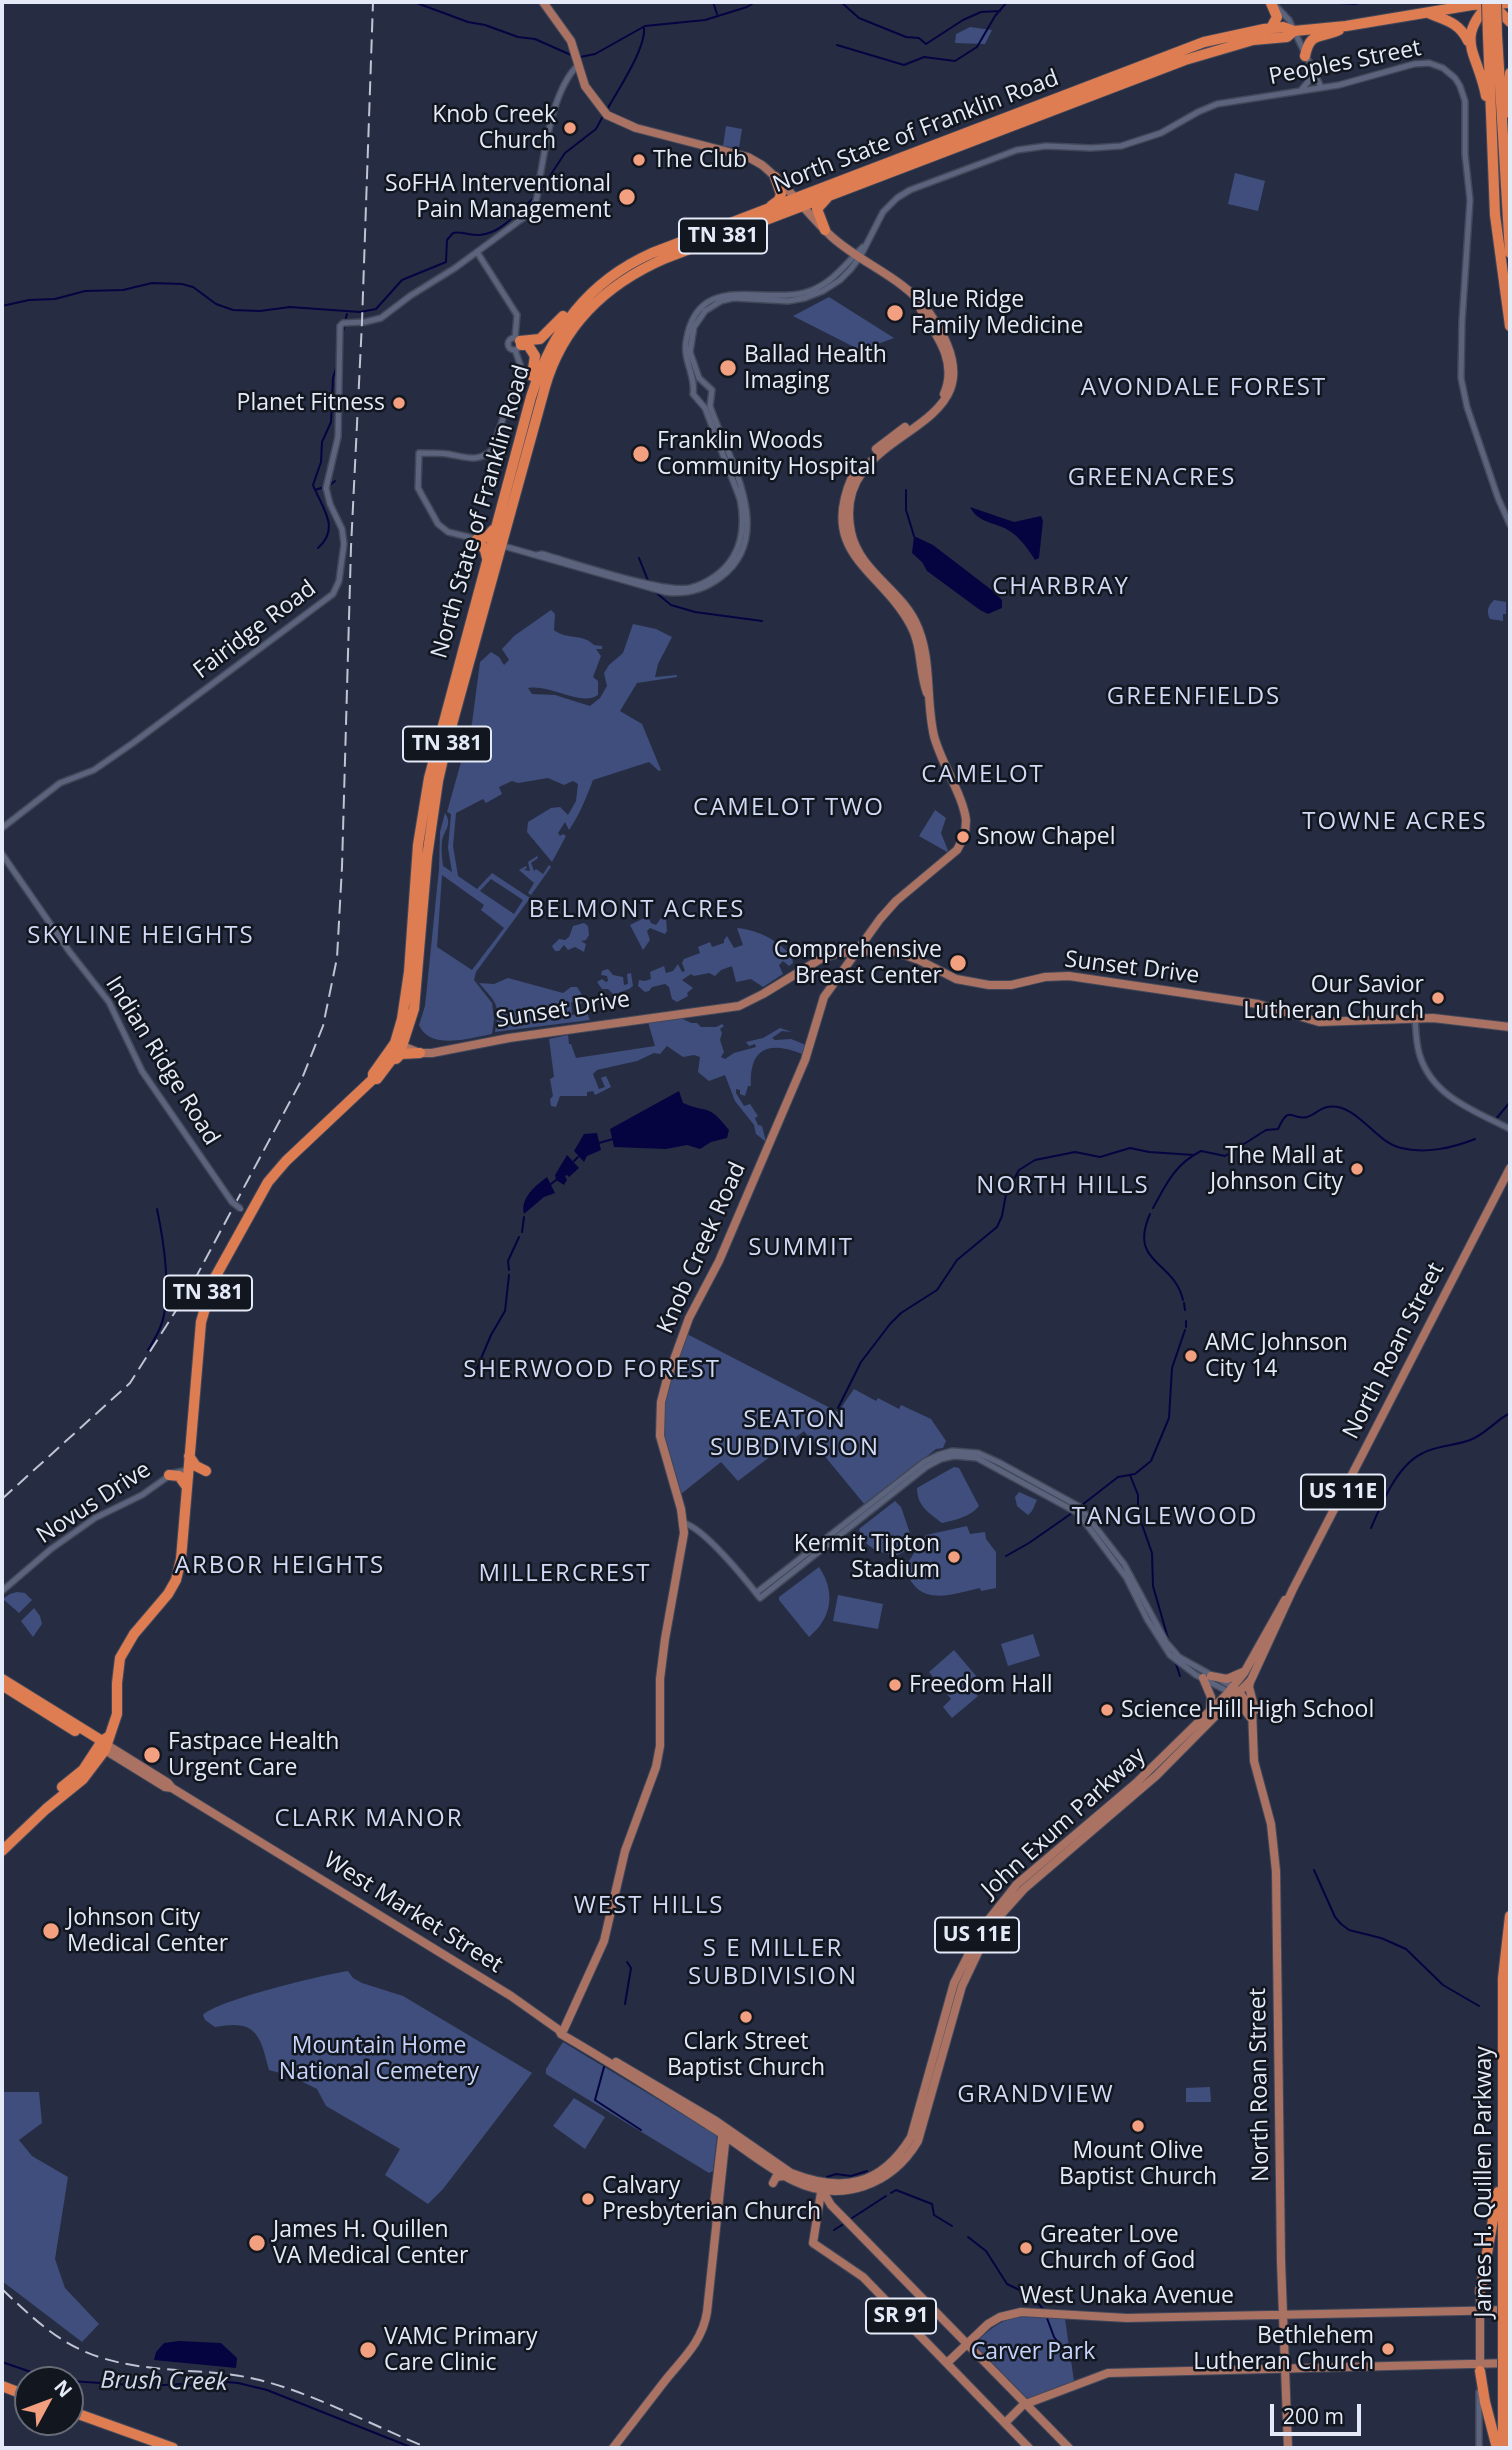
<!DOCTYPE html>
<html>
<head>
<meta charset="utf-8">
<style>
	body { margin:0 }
	#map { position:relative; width:1512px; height:2450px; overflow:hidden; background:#262d42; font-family:"Open Sans",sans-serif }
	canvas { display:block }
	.frame { position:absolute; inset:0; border:4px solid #e5eaf8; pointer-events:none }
	.north { position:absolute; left:14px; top:2366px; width:70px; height:70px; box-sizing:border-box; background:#12161f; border:2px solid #666b76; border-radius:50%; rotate:49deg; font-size:19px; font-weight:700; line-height:28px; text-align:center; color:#e5eaf8 }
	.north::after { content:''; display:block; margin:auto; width:24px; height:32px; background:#f2a07f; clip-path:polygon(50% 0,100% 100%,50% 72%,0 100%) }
	.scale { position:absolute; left:1270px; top:2404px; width:91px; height:32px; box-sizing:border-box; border:4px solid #e5eaf8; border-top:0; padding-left:9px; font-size:21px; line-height:24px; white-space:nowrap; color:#e5eaf8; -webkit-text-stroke:5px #12161f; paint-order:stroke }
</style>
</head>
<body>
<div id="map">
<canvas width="1512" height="2450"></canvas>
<div class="frame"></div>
<div class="north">N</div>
<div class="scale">200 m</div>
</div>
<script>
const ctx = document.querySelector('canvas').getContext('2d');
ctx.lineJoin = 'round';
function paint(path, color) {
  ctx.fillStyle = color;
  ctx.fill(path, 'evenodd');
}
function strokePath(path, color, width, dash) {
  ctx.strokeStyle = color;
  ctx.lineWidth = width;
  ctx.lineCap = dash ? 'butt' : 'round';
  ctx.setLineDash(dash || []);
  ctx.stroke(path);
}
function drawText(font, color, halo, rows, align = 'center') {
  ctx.font = font + ' "Open Sans",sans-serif';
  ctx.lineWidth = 5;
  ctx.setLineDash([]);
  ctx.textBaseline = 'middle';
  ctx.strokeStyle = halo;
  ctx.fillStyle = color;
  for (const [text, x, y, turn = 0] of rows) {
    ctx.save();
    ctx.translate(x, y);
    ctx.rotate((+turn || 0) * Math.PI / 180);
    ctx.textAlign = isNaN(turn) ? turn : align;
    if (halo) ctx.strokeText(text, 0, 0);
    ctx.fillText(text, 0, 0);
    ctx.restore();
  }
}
const green = new Path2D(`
	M970,27L992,30L985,44L955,43L956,34Z
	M726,126L742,129L739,148L723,146Z
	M1235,173L1265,181L1258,211L1228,204Z
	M829,297L894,338L875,345L862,358L856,348L793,316Z
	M1494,600L1506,602V614H1503V621L1490,619C1486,611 1488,606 1494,600Z
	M551,610L555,614L554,630C566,640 582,633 594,645L602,646V649H596L601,656L593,677L598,681V695C581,707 551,684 528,688L532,694L555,695L590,706L600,698L607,686L604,673L609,665L623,653L633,624L656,629L672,637L658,664L655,677L677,675V677L637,683L620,711L642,724L661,770L659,771L649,762L593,780C586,798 580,814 569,830L565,822L558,833L560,836L563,834L566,836L552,862L527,832L528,822L551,808L560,807L568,815L576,801L578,784L573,781L564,785L548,778L518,783L512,781L499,787L502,794L486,803L483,799L456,813L453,846L458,876L477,889L492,873L530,898L476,972L474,980L492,1003L494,1019L492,1034C470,1038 430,1051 419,1025L425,1006L439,869L440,832L445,813C453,825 444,830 442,841C441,849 442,858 443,866L452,872L448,848L451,814L447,812L472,723L480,662L491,652L499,657L504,665L509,660L502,649L514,636ZM442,875L484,905L481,910L504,928L472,970L437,947ZM491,879L523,900L514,914L480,891Z
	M935,810L946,818L941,833L949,853L919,836Z
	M537,856L538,858L531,863L534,871L536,869L543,874L549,865L551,867L531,895L528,893L534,883L519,870L526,866L527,868L524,870L530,871L528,862Z
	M663,915L666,918L667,931L665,934L650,928L647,931L650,940L643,950L630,925L648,916L651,923L656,925Z
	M584,923L588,926L589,935L586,940L581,941L586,944L584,952L575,947L568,950L564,945L559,951H555L552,946L559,939L565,940L569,937L573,926Z
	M737,928C761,931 775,939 792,956L793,963L789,966L783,961L779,965L783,974L763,987L751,979L736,982L732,966L721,970L715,976L709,973L694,976L691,974L682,980L693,988L687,993L688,996L677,1002L672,999L669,987L665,984L652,987L649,991L645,992L638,986L639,980L645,981L651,979L650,972L664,966L666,973L673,971L678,964L682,972L685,971L682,963L684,959L700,953L698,947L710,942L712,947L724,943V940L727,936L734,948L743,945Z
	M608,969L613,975L623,977L624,985L628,984L627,974L631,973L633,986L629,989L618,993V999H615L614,995L608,989H602L597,982L602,979L606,982L608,981L607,976L601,975L602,971Z
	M508,978L563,993L571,987H577L584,998L581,1004L571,1002L572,1015L587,1012L590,1020L495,1032C501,1004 496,1003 479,983L494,984Z
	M681,1018L691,1023H697L701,1027H716L722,1024L724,1026L720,1029L722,1033L720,1040L724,1052L721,1057L725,1059L734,1053L756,1047L755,1044L749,1046L746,1042L763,1038L780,1028L792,1032L782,1031L772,1038L775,1040L791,1039L806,1045L802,1054C768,1040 749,1049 751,1086H748L745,1096L740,1094V1090L736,1089V1093L744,1106L750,1104L758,1116L755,1118L758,1125L762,1126L766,1142L756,1134L754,1125L735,1101L725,1075L709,1081L698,1072L700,1057L694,1055L683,1057L667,1046L660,1054L654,1053L637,1061L597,1070L593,1074L599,1089L605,1087L601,1078L606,1076L611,1087L595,1095L593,1091L587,1092V1096H560L556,1107L551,1106L550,1099L553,1096L550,1079L554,1077L549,1039L568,1035L569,1044H571L576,1058L655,1046L648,1022Z
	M687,1334L838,1412L854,1389L876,1401L878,1398L899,1409L901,1405L931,1419L946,1441L943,1448L936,1449L865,1505L804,1431L738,1481L721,1462L681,1494C675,1475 666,1455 663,1435C659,1400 676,1367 687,1334Z
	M954,1467L959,1468L979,1506C970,1517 955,1520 942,1523C929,1513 917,1506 917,1488Z
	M1019,1492L1037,1500L1032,1511L1028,1515L1017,1506L1015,1497Z
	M895,1501L901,1507L912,1539L907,1550L898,1555C881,1555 863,1547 859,1529Z
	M967,1526L970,1534L985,1532L986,1539L996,1552V1588L981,1591L980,1588C949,1595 917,1608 905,1567L926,1535Z
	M819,1567C836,1592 832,1618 809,1637L779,1600V1597Z
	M17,1592L25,1593L32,1600L19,1613L3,1599L10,1594Z
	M838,1595L883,1604L878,1629L833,1621Z
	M34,1608L40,1616L42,1624L33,1637L21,1621Z
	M1033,1634L1040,1656L1008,1666L1001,1644Z
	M954,1650L977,1677L968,1684L978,1696L952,1718L943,1707L951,1699L929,1672Z
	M348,1971L353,1978L362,1983L403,1996L532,2073L443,2189L428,2204L385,2175L400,2149L326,2106L317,2089L291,2076L269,2070C260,2034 256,2019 215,2027L205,2020L203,2015C218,2000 322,1975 348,1971Z
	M563,2042L717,2135L713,2171L709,2173L546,2074V2069Z
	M1210,2087L1211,2102H1186V2088Z
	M2,2092H39L42,2123L19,2140L32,2156L68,2177L55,2259L65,2288L99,2324L82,2342L2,2281Z
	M574,2098L605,2117L585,2149L553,2126Z
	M1026,2316L1065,2319L1074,2381L1027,2399L974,2344C990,2329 1003,2317 1026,2316Z`);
const water = new Path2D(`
	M970,507L1014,522L1041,516L1043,521L1039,558L1035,560C1028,549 1020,537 1008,530C994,522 978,523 970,507Z
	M914,536L933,545L993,591L1002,600V608L988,614L980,610L927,571L922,562L912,553Z
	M679,1091L683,1103C692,1107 698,1108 707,1110C716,1113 723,1123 729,1130L727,1138L711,1142L700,1149L687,1145L666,1149L614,1147L610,1129Z
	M597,1133L601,1150L587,1156L584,1162L574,1151L584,1134Z
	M567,1155L579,1168L569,1177L567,1175L565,1176L567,1180L564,1185L556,1180L555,1175Z
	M547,1177L555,1193L544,1197L524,1214C520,1198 535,1186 547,1177Z
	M179,2341L221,2343L237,2358L236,2368L154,2360L156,2352L164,2343Z`);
const stream = new Path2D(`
	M414,2L468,22L485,25L518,37L535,39L571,55
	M713,2L717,14
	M841,2L859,18L906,37L919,38L926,44L963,20L981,12L1000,11
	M1322,2L1355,4L1363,2
	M837,45L904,65L924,57L955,61L977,47L995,16L1007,2
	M580,57L595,54L645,26L705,20L747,7L755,2
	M608,108C618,90 646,48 644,28
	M540,191L565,153L596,129L603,116
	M2,306L29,300L55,299L85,291L123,290L152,283L182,284L193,287L216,304L233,310L260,311L290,307L360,312L376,309L402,280L446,262L447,240L453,233C462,231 470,236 480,235C503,233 517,211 534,198
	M342,335L347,314
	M315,490L330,485L335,481
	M906,490V510L914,536
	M318,548C341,528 322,508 313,485L321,462L322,442L331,422L333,378L337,365
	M639,558L649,583
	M654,591L671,605L695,612L762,621
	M1496,1119L1510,1102
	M599,1143L613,1139
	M574,1161L578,1157
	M551,1184L556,1180
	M1153,1208C1166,1184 1175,1164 1201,1151L1225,1156L1266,1130L1278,1129C1290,1103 1291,1121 1307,1117C1314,1115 1319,1109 1327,1107C1357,1102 1374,1142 1401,1148C1425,1154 1453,1148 1475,1139
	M1150,1214C1128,1264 1174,1260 1183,1300
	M522,1232L524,1217
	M509,1270L508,1261L519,1237
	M1184,1303L1185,1310
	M1186,1321V1327
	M148,1350C155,1339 162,1327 164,1315C170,1281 164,1242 157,1209
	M474,1375L491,1335L505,1311L509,1275
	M838,1408L861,1362L890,1324L901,1313L937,1290L957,1260L997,1227L1002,1216L1006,1194L1019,1170L1035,1160L1075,1152L1100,1157L1130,1148L1149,1152L1194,1155
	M1130,1475L1138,1495V1513L1152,1553L1153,1586L1169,1642
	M1082,1505L1118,1477L1135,1474L1151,1461L1169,1418L1172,1368L1185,1330
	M1371,1528C1382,1503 1397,1465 1423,1453C1437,1445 1455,1446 1470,1440C1486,1434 1496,1420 1510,1413
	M1006,1556L1029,1543L1072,1513
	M1176,1664L1180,1676
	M1314,1870L1335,1917L1341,1924L1349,1930L1381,1938L1406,1949L1443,1985L1479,2006
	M625,2004L631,1968L627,1962
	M604,2067L595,2100L641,2130
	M827,2177L836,2174L851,2176L867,2171
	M891,2193L896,2190L932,2204L934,2215L952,2226
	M849,2220L886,2196
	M834,2230L845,2223
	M968,2237L986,2251L1007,2284L1032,2296L1043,2309
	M1047,2318L1054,2337L1071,2359
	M2,2362L54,2380
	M70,2381L147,2386L182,2384L198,2387H219L227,2382L238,2383L267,2390L413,2448`);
const minor = new Path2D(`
	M1273,3L1289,20L1321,87
	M1302,89L1308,82L1312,71
	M477,252L517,315L515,338
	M508 344a6 6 0 1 1 12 0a6 6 0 1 1-12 0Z
	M477,539L448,532L438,524L418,488L419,453C429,453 439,453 448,454C465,457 478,463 492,450L521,367L515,350
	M500,545L665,592C686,595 704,590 721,577C778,534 727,457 710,406L712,390L699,378L690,352L694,327L705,311L721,301L733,298L788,301L805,298L823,291L840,280L850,270L860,257L883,212L897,198L910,190L1017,150L1046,146L1091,148L1121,146L1161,133L1198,112L1217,104L1339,85L1414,64L1429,63L1443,68L1455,78L1460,86L1465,101V154L1470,200L1462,322L1461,378L1467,407L1498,498L1510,525
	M537,555L542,554C574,563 662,593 690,588C707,584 724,572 733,557C744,539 744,519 740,499L705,408L693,394C696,376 683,361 686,342C697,268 765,307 810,291C834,282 846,263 863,247
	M2,828L60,783L94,770L133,743L333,594L339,581L344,544L342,529L330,504L326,488L338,437L340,326L343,323L365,322L381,318L410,296L455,268L530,213C538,203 538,189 540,177C546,143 553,90 578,65
	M2,854L69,951L109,1002L142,1071L232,1202
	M1415,1019C1416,1031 1416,1045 1420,1056C1433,1097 1475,1111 1510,1129
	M684,1523C705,1529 746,1580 760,1598L926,1467L941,1459L954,1456L977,1458L1078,1513L1126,1577L1147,1619L1170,1655L1196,1675L1229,1692
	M2,1591L51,1549L95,1518L142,1495L173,1473L188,1470
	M756,1593L924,1462L938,1455L952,1451L978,1453L1000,1463L1080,1507L1124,1564L1166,1642L1179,1657L1233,1687
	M1479,2448V2392`);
const major = new Path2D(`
	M543,2L571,41L585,86L607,115L636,128L748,157L762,165C788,186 807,214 832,237C862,264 904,278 928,311C1021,441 827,417 851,532C859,570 898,588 915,621C933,657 925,698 934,736C941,763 963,795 966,820L965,835L957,850L896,901L880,919L824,997L805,1060L719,1261L689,1318L667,1379L661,1402L660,1436L681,1509L684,1533L665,1639L660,1679V1746L656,1767L625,1851L604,1941L564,2029
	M921,310C937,336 958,362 944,394
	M876,449L905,427
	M852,477C818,555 882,570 911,626C922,646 919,672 927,693
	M397,1044L420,1053H432L509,1038L739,1006L763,994L822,958L840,953L890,950L919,960L956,979L989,985H1011L1045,977L1069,976L1258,1004L1319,1022L1433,1018L1510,1027
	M1211,1676L1227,1679L1243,1672
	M1203,1678L1211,1697L1210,1712
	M1250,1682L1249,1687L1255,1710
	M1238,1691L1252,1709L1254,1761L1271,1824L1276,1871L1281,2261L1288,2448
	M1233,1694L1250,1717
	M107,1745L168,1783L172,1788L511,1996L559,2030L561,2034C611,2063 660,2094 708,2125C737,2142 763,2166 794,2181C841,2204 892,2185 918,2141L962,1986L983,1942L997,1919L1024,1889L1156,1776L1251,1680L1293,1589L1510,1168
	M105,1750L165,1787L172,1788
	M616,2062L716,2121L791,2173C842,2193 881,2186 911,2137L954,1983L982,1928L1017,1884L1136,1783L1226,1695L1244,1673L1285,1600
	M773,2183L776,2177L784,2176
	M822,2186L813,2243L863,2277L1029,2448
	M822,2190L831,2205L1069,2448
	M714,2204L722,2137
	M1480,2292V2366
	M947,2363L988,2324L1000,2317L1021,2312L1127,2318L1510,2310
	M1005,2423L1023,2405L1108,2373L1510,2363
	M613,2448C630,2426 647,2404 664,2382C682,2359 702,2343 707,2312L726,2134`);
const highway = new Path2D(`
	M1492,4L1510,22
	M1428,13C1445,20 1459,22 1468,41
	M1271,28L1277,17L1271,3
	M1497,35L1510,253
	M1488,36L1495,215L1510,326
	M1305,56C1310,31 1320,39 1339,30
	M1486,96C1478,52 1453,40 1491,2
	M1506,113L1510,73
	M771,206L779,200L781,194L775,177
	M825,230L817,209L827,198
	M520,341L540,339L563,316
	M521,345H528L535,356L532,376
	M487,558L485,550L477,539L487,537L493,530
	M396,1059L401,1054L420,1053
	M373,1079V1074L395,1043L402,1019L409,972L418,845L429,778L531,397C552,331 587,282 652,253L1204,42L1264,29L1283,27L1294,31L1346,26L1472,5L1510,3
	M189,1456L196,1466L206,1471
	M169,1475L179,1476L187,1487
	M2,1679L107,1744
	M5,1687L75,1731
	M62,1787L83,1770L102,1741L108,1737
	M2,1851L46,1809L83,1779L105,1750L117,1714V1683L120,1658L134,1634L168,1594L176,1580L181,1559L201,1322L213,1281L268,1182L286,1161L373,1079H377L402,1046L414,1009L427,857L438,781L446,746L545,387C563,324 608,283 666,258L1185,60L1253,40L1287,37L1294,31
	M1480,2292L1498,2192
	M1503,2300V1978L1510,1916
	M1503,2352V2319
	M1480,2371L1485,2402L1497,2448
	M2,2386L28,2396
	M70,2411L173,2448
	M1503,2448V2372`);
const rail = new Path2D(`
	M2,1499L130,1383L189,1290L301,1081L323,1026L337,958L342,867L351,547L362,322L373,2
	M2,2289C53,2338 80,2360 154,2368C187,2372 222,2371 255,2379C312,2392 373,2426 428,2448`);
const minorBridge = new Path2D(`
	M232,1202L241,1209`);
const highwayBridge = new Path2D(`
	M1487,2L1488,36
	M1496,2L1497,35
	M1503,2300V2319
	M1503,2372V2352`);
const markers = [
	[570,128,7,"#f2a07f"],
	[639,160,7,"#f2a07f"],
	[627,197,9,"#f2a07f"],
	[895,313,9,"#f2a07f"],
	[728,368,9,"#f2a07f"],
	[399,403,7,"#f2a07f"],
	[641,454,9,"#f2a07f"],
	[963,837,7,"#f2a07f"],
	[958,963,9,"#f2a07f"],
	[1438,998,7,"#f2a07f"],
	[1357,1169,7,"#f2a07f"],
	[1191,1356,7,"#f2a07f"],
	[954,1557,7,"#f2a07f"],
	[895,1685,7,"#f2a07f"],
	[1107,1710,7,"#f2a07f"],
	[152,1755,9,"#f2a07f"],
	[51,1931,9,"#f2a07f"],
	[746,2017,7,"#f2a07f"],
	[1138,2126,7,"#f2a07f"],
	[588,2199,7,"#f2a07f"],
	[257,2243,9,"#f2a07f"],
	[1026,2248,7,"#f2a07f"],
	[1388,2349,7,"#f2a07f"],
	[368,2350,9,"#f2a07f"]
];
const shields = [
	[723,236,88],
	[447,744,88],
	[208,1293,88],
	[1343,1492,84],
	[977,1935,84],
	[901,2316,70]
];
const shieldNames = [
	["TN 381",723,236],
	["TN 381",447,744],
	["TN 381",208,1293],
	["US 11E",1343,1492],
	["US 11E",977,1935],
	["SR 91",901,2316]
];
const streetNames = [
	["Peoples Street",1345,63,-11],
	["North State of Franklin Road",916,132,-21],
	["North State of Franklin Road",481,512,-74],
	["Fairidge Road",255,630,-37],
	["Sunset Drive",1132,968,7],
	["Sunset Drive",563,1010,-9],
	["Indian Ridge Road",162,1061,58],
	["Knob Creek Road",702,1248,-66],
	["North Roan Street",1394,1351,-63],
	["Novus Drive",94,1503,-33],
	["John Exum Parkway",1064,1823,-42],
	["West Market Street",413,1913,32],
	["North Roan Street",1260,2085,-91],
	["James H. Quillen Parkway",1484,2182,-90],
	["West Unaka Avenue",1127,2296]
];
const poiNames = [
	["Knob Creek",556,115,"right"],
	["Church",556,141,"right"],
	["The Club",653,160],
	["SoFHA Interventional",611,184,"right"],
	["Pain Management",611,210,"right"],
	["Blue Ridge",911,300],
	["Family Medicine",911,326],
	["Ballad Health",744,355],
	["Imaging",744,381],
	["Planet Fitness",385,403,"right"],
	["Franklin Woods",657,441],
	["Community Hospital",657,467],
	["Snow Chapel",977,837],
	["Comprehensive",942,950,"right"],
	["Breast Center",942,976,"right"],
	["Our Savior",1424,985,"right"],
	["Lutheran Church",1424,1011,"right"],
	["The Mall at",1343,1156,"right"],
	["Johnson City",1343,1182,"right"],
	["AMC Johnson",1205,1343],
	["City 14",1205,1369],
	["Kermit Tipton",940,1544,"right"],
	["Stadium",940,1570,"right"],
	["Freedom Hall",909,1685],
	["Science Hill High School",1121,1710],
	["Fastpace Health",168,1742],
	["Urgent Care",168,1768],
	["Johnson City",67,1918],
	["Medical Center",67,1944],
	["Clark Street",746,2042,"center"],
	["Baptist Church",746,2068,"center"],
	["Mount Olive",1138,2151,"center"],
	["Baptist Church",1138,2177,"center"],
	["Calvary",602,2186],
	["Presbyterian Church",602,2212],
	["James H. Quillen",273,2230],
	["VA Medical Center",273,2256],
	["Greater Love",1040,2235],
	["Church of God",1040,2261],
	["Bethlehem",1374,2336,"right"],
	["Lutheran Church",1374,2362,"right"],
	["VAMC Primary",384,2337],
	["Care Clinic",384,2363]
];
const parkNames = [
	["Mountain Home",379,2046],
	["National Cemetery",379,2072],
	["Carver Park",1033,2352]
];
const neighbourhoodNames = [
	["AVONDALE FOREST",1204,388],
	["GREENACRES",1152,478],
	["CHARBRAY",1061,587],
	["GREENFIELDS",1194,697],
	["CAMELOT",983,775],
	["CAMELOT TWO",789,808],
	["TOWNE ACRES",1395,822],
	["BELMONT ACRES",637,910],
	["SKYLINE HEIGHTS",141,936],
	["NORTH HILLS",1063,1186],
	["SUMMIT",801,1248],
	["SHERWOOD FOREST",592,1370],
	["SEATON",795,1420],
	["SUBDIVISION",795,1448],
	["TANGLEWOOD",1165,1517],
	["ARBOR HEIGHTS",280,1566],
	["MILLERCREST",565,1574],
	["CLARK MANOR",369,1819],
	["WEST HILLS",649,1906],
	["S E MILLER",773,1949],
	["SUBDIVISION",773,1977],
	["GRANDVIEW",1036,2095]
];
const waterNames = [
	["Brush Creek",164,2382,1]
];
paint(green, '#3f4e7c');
paint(water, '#050441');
strokePath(stream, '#050441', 2);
strokePath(minor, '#42485a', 8);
strokePath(major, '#42485a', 10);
strokePath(highway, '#42485a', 12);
strokePath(minor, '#5b647c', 5);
strokePath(major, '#aa7263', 8);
strokePath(highway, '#de7c52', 10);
strokePath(rail, '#bfc4d3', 2, [14, 7]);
strokePath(minorBridge, '#42485a', 8, []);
strokePath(highwayBridge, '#42485a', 12, []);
strokePath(minorBridge, '#5b647c', 5);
strokePath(highwayBridge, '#de7c52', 10);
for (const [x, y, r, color] of markers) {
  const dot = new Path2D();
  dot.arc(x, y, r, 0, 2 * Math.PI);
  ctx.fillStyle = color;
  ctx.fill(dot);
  strokePath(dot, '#12161f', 2.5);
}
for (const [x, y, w] of shields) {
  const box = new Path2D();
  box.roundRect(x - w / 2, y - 17.5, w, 35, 5);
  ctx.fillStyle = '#12161f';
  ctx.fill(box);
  strokePath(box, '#e5eaf8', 2);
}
drawText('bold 21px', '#e5eaf8', null, shieldNames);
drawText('23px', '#e5eaf8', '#12161f', streetNames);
drawText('23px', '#e5eaf8', '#12161f', poiNames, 'left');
drawText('23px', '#c5d3fa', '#12161f', parkNames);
ctx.letterSpacing = '2px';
drawText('24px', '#d0daf6', '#12161f', neighbourhoodNames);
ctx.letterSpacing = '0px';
drawText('italic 24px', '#d2d9ed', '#12161f', waterNames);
</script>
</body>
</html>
